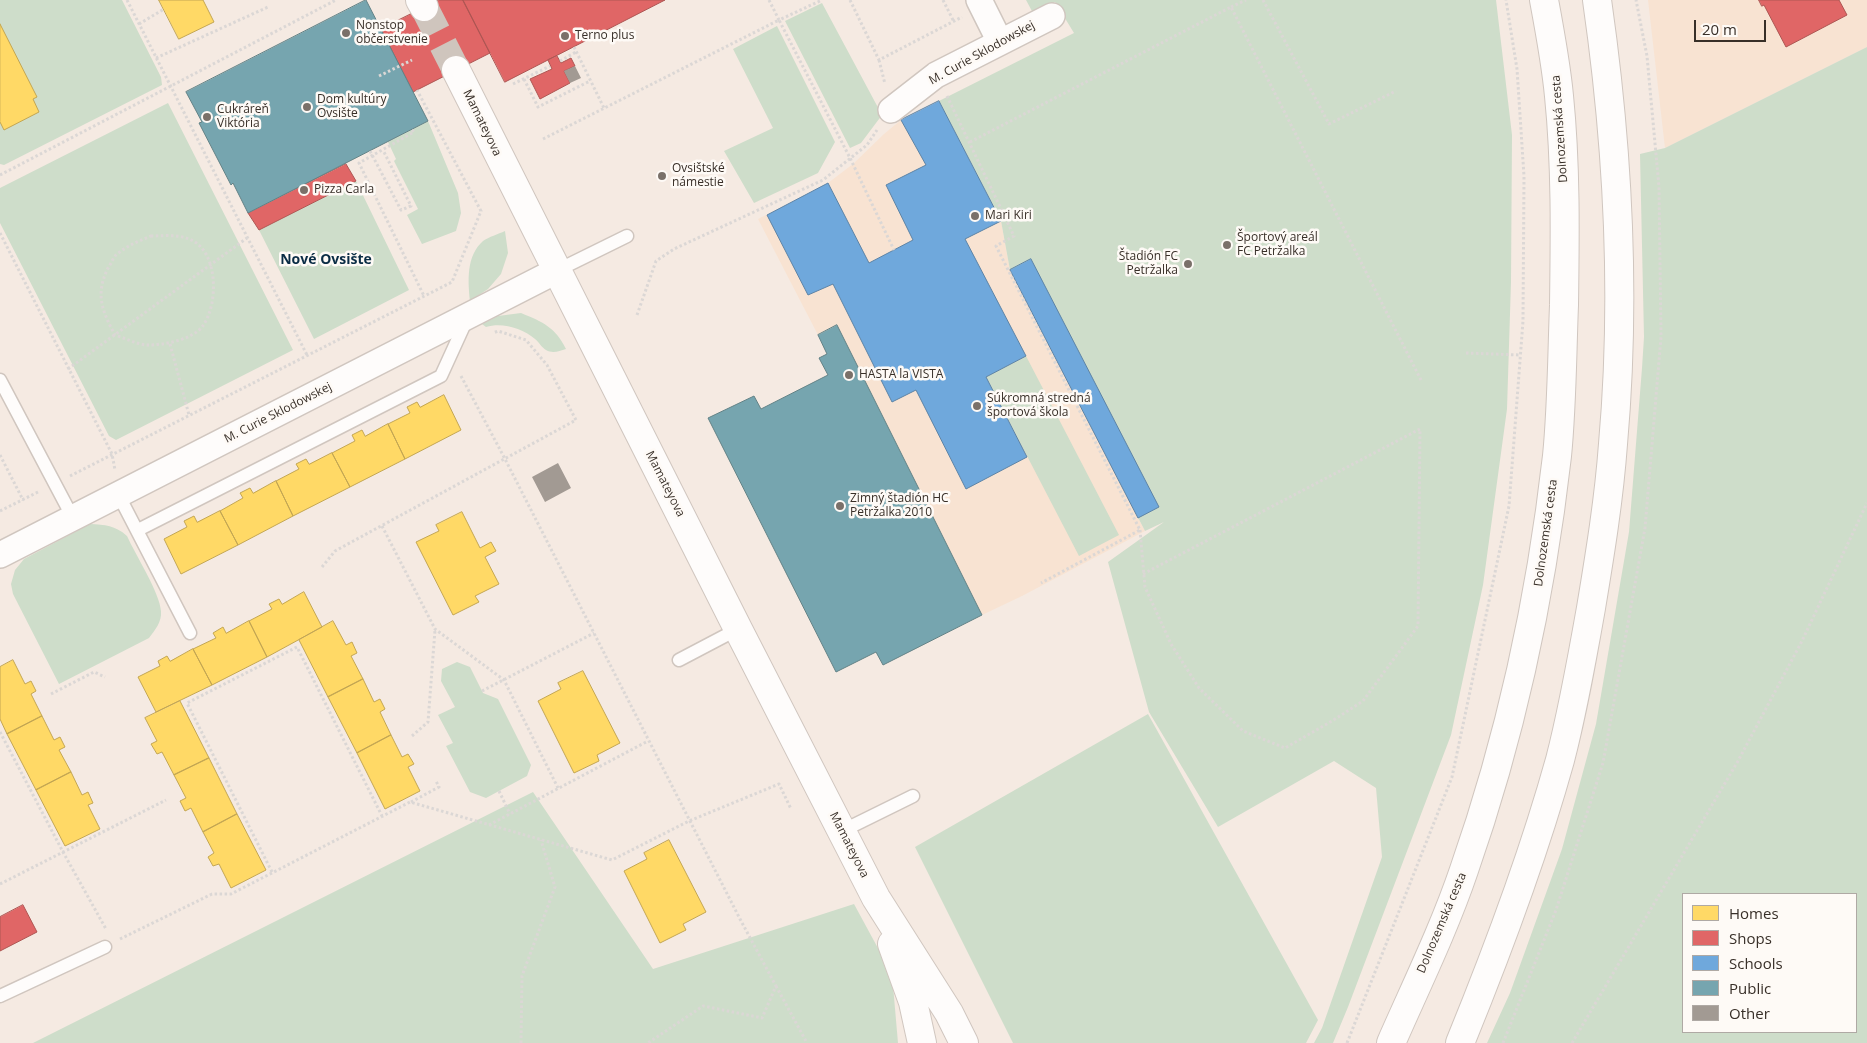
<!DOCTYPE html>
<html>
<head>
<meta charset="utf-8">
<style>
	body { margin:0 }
	#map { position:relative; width:1867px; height:1043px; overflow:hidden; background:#f5eae2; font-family:"Open Sans",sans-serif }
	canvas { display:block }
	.legend { position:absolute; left:1682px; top:893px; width:175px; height:140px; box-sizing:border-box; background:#fefaf6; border:1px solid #afa9a4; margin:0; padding:6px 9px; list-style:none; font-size:15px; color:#382f28 }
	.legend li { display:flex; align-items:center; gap:10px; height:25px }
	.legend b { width:25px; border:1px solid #afa9a4 }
	.scale { position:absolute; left:1694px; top:20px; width:72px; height:22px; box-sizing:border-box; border:2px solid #382f28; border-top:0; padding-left:6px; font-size:15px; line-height:18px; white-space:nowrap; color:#382f28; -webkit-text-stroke:4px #fefaf6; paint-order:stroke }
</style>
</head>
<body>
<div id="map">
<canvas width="1867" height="1043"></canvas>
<ul class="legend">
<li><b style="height:14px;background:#ffd966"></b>Homes</li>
<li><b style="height:14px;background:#e06666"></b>Shops</li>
<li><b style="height:14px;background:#6fa8dc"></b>Schools</li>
<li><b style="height:14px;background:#76a5af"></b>Public</li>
<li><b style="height:14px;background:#a29a93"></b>Other</li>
</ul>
<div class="scale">20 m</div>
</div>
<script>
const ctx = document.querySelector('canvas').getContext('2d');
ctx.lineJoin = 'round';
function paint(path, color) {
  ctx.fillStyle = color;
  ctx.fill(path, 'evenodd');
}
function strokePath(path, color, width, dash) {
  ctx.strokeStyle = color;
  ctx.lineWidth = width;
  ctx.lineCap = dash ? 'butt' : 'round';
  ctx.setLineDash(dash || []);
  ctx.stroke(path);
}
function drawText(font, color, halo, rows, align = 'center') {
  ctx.font = font + ' "Open Sans",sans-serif';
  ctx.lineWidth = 5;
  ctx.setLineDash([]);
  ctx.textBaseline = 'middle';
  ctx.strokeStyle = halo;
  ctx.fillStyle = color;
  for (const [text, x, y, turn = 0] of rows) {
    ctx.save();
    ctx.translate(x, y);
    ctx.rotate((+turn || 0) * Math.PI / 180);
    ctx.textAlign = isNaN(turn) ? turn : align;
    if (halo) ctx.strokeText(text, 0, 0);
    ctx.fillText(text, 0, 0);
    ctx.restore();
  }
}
const built = new Path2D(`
	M1648,0H1867V47L1665,148Z
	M939,101L1001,221L1010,270L1145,531L1022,596L982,615L837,326L818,335L758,219L828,183L853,164L884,134L901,120Z`);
const green = new Path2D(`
	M0,0H122L161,77L162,85L4,165L0,164Z
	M1026,0H1496L1512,135L1511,282L1507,409L1483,585L1451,735L1348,1007L1333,1043H1314L1322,1028L1382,857L1376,788L1334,761L1218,827L1149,712L1108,562L1164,522L1145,531L1010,270L1001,221L939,101L1074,33L1055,2L1033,13Z
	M822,3L882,115L861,143L850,148L785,21Z
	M777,26L835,142L818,173L754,203L724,151L773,128L733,49Z
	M1867,47V1043H1487L1510,993L1562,849L1596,724L1629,532L1642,368L1644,337L1640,154L1665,148ZM1683,894H1856V1032H1683Z
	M168,103L293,350L116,440L109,436L0,223V188Z
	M428,121L458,193L461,213L456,231L422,244L407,215L418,209L394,161L396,159L388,142Z
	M356,181L409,290L314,339L259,230Z
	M505,231L508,253L501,274L488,289L470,301C468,281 466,256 483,241C489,237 498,234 505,231Z
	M521,313C543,322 555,327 566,349C559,351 553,354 546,350C542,348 539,342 535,339C522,328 502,322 486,327L482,324L498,316Z
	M1026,356L1119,535L1079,556L986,377Z
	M90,524C105,525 115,525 127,536C135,554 160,593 161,611C162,622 155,630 149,638L59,684L13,594L11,584L15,570L24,559Z
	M457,662L470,667L483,693L498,699L531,765L527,776L486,798L470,792L446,746L453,743L438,715L455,707L441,681L442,669Z
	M1148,714L1318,1020L1306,1043H1013L915,847Z
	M533,792L653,969L854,904L892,974L898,1043H33Z`);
const homes = new Path2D(`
	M159,0H203L214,22L179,39Z
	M0,24L37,97L33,99L39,112L4,130L0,122Z
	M444,395L461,430L405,459L388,424L410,413L407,407L417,402L420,407Z
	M388,424L405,459L350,487L332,453L355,441L352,435L362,430L365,436Z
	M332,453L350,487L293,516L276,481L299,469L296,464L306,459L309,464Z
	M276,481L293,516L238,545L220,511L243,498L240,493L250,488L253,493Z
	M220,511L238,545L181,574L164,539L187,527L184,521L194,516L197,522Z
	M462,512L480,548L491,542L496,551L485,557L499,584L475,596L479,602L453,615L416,542L439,531L436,525Z
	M304,592L322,627L267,657L249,621L272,609L269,604L279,599L282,604Z
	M249,621L267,657L212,685L193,649L216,638L213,633L223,627L226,633Z
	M333,621L346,645L352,642L357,653L351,656L363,679L328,697L299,640Z
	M193,649L212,685L156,712L138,677L160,666L158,661L167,656L170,661Z
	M13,660L25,684L31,681L36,691L31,694L42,716L7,734L0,719V667Z
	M583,671L620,743L597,755L599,761L574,773L538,701L561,689L558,683Z
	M363,679L374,702L380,699L385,709L380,712L391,735L357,753L328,697Z
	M180,701L209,758L174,775L162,752L157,754L151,744L157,741L145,718Z
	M42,716L54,740L60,737L65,747L59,750L71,772L36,790L7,734Z
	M391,735L402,757L408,754L414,764L408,767L420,791L385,809L357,753Z
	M209,758L237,814L203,832L191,808L185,811L180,801L186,798L174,775Z
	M71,772L82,795L88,792L93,803L88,805L100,829L65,846L36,790Z
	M237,814L266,870L231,888L219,864L213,866L208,857L214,853L203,832Z
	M669,840L706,912L683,924L686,930L660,943L624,871L647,859L644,853Z`);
const shops = new Path2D(`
	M439,0H463L490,53L413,92L381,29Z
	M463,0H665L505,82Z
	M1759,0H1839L1847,15L1786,47L1764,5L1762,6Z
	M557,56L561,63L571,58L575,66L564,71L570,83L540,99L530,79L552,69L548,60Z
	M346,164L356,181L259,230L248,213Z
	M23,905L37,932L0,951V917Z`);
const schools = new Path2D(`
	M939,101L1001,221L965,239L1026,356L986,377L1027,457L966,489L916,390L892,402L833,284L808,295L767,215L828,183L869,263L913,240L886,185L926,165L901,120Z
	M1031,259L1159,507L1138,518L1010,270Z`);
const public = new Path2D(`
	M366,0L428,121L248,213L233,183L231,185L199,123L202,122L186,92Z
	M837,325L982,615L883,665L876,652L836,672L708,418L754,396L761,409L828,375L819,358L827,354L818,335Z`);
const building = new Path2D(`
	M575,66L581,78L570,83L564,71Z
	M558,463L571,488L545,502L532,477Z`);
const secondaryTunnel = new Path2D(`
	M424,7L456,70`);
const path = new Path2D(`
	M127,0L307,355
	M769,0L779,20L822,0
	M850,0L879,60L962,17
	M943,0L954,22
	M1263,0L1329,124L1396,91
	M1231,7L1246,0
	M139,24L164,9
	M574,47L604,108
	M156,58L268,7
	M879,60L885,84
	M560,61L576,52
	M379,76L412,60
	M524,79L538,107L590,81
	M513,84L550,66
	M947,96L1014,236L996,246L1140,530L1041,583
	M412,130L414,132L359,163L424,296
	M543,139L779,20L850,158L894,250
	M970,142L1231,7L1421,380
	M0,175L336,0
	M0,233L112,454L115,470
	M151,236C163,236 177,234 189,239C219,250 219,305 202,327C191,340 164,345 148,345C138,345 125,338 115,335C102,311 95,294 108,268C111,264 113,258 116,255C126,246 139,241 151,236Z
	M637,315L656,261L674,249L823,180L867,145L877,130
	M170,344L189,415
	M1466,353L1520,355
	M68,369L247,238
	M461,376L505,459L740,919L776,986L762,1018L703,1006L648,1043
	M0,455L23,500
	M70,476L452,282L481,211L417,90
	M0,511L40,491
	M382,526L435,629L504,680L558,788
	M1140,530L1145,587L1171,644L1199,688L1243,731L1285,748L1332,721L1363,701L1418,626L1420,429L1143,574
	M322,567L335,551L576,420L547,365L526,340L498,331L493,333
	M482,691L594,633
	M51,694L94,672L105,677
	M0,732L63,852L106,929
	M412,736L428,722L435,630
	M499,791L510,814
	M411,802L439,787L436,781
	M489,825L648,741
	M272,872L187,703L297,647L382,816
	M0,884L166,800
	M120,939L212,894H231L410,802L612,860L689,821L779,784L791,809
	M776,986L807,1043
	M521,1043L522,976L555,887L541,840
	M1347,1043L1452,777L1509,506L1523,321L1524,176L1517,69L1506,0
	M1503,1043L1556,910L1603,763L1645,528L1661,337L1659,187L1647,56L1636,0
	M1572,1043L1738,761L1802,641L1867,503`);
const lane = new Path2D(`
	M556,271L627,236
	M0,380L73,518
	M118,494L190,633
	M138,530L441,376L467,319
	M679,660L738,629
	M842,831L913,796
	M0,996L105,947`);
const street = new Path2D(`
	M979,0L1000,42
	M891,110L936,75L1052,16
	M0,555L556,271`);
const secondary = new Path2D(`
	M420,0L424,7
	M456,70L738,629L876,898L949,1013L964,1043
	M892,944L913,1002L922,1043`);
const primary = new Path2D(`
	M1391,1043C1416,986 1444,929 1464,870C1511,736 1541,596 1557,456C1562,406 1562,355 1564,305C1565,235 1566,165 1559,96C1556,64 1550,32 1544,0
	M1460,1043C1498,950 1533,857 1560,760C1573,710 1582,659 1591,608C1600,554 1609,499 1613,444C1626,297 1618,146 1597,0`);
const pathBridge = new Path2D(`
	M370,151L401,210L411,206L383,150`);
const markers = [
	[346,33,5,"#7a7069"],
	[565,36,5,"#7a7069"],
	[307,107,5,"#7a7069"],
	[207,117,5,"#7a7069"],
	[662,176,5,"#7a7069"],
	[304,190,5,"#7a7069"],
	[975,216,5,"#7a7069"],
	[1227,245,5,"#7a7069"],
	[1188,264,5,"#7a7069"],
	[849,375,5,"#7a7069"],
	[977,406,5,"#7a7069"],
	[840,506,5,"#7a7069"]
];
const poiNames = [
	["Nonstop",356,26],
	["občerstvenie",356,40],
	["Terno plus",575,36],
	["Dom kultúry",317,100],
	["Ovsište",317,114],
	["Cukráreň",217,110],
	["Viktória",217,124],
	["Ovsištské",672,169],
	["námestie",672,183],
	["Pizza Carla",314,190],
	["Mari Kiri",985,216],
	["Športový areál",1237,238],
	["FC Petržalka",1237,252],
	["Štadión FC",1178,257,"right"],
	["Petržalka",1178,271,"right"],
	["HASTA la VISTA",859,375],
	["Súkromná stredná",987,399],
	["športová škola",987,413],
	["Zimný štadión HC",850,499],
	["Petržalka 2010",850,513]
];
const streetNames = [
	["M. Curie Sklodowskej",982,53,-29],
	["Mamateyova",482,123,64],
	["Dolnozemská cesta",1560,129,-94],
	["M. Curie Sklodowskej",278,413,-27],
	["Mamateyova",665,484,63],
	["Dolnozemská cesta",1546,533,-82],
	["Mamateyova",849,845,63],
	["Dolnozemská cesta",1442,923,-67]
];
const neighbourhoodNames = [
	["Nové Ovsište",326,260]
];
paint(built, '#f8e3d2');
paint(green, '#ceddca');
paint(homes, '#ffd966');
strokePath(homes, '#c3a653', 1);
paint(shops, '#e06666');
strokePath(shops, '#ae5653', 1);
paint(schools, '#6fa8dc');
strokePath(schools, '#5e84a6', 1);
paint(public, '#76a5af');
strokePath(public, '#638286', 1);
paint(building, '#a29a93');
strokePath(secondaryTunnel, '#cfc5bd', 28, [28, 14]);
strokePath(lane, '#d0c6bf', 15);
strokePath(street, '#d0c6bf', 28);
strokePath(secondary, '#d0c6bf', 30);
strokePath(primary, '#d0c6bf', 30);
strokePath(path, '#dbd7d5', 3, [2.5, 2.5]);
strokePath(lane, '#fefcfb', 12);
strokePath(street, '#fefcfb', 25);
strokePath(secondary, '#fefcfb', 28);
strokePath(primary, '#fefcfb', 28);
strokePath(pathBridge, '#dbd7d5', 3, [2.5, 2.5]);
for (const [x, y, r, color] of markers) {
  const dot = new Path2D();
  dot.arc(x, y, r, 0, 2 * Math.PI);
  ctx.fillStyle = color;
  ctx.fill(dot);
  strokePath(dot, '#fefaf6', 2);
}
drawText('12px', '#382f28', '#fefaf6', poiNames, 'left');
drawText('12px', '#382f28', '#fefaf6', streetNames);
drawText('bold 14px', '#0a2c45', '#fefaf6', neighbourhoodNames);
</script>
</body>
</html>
